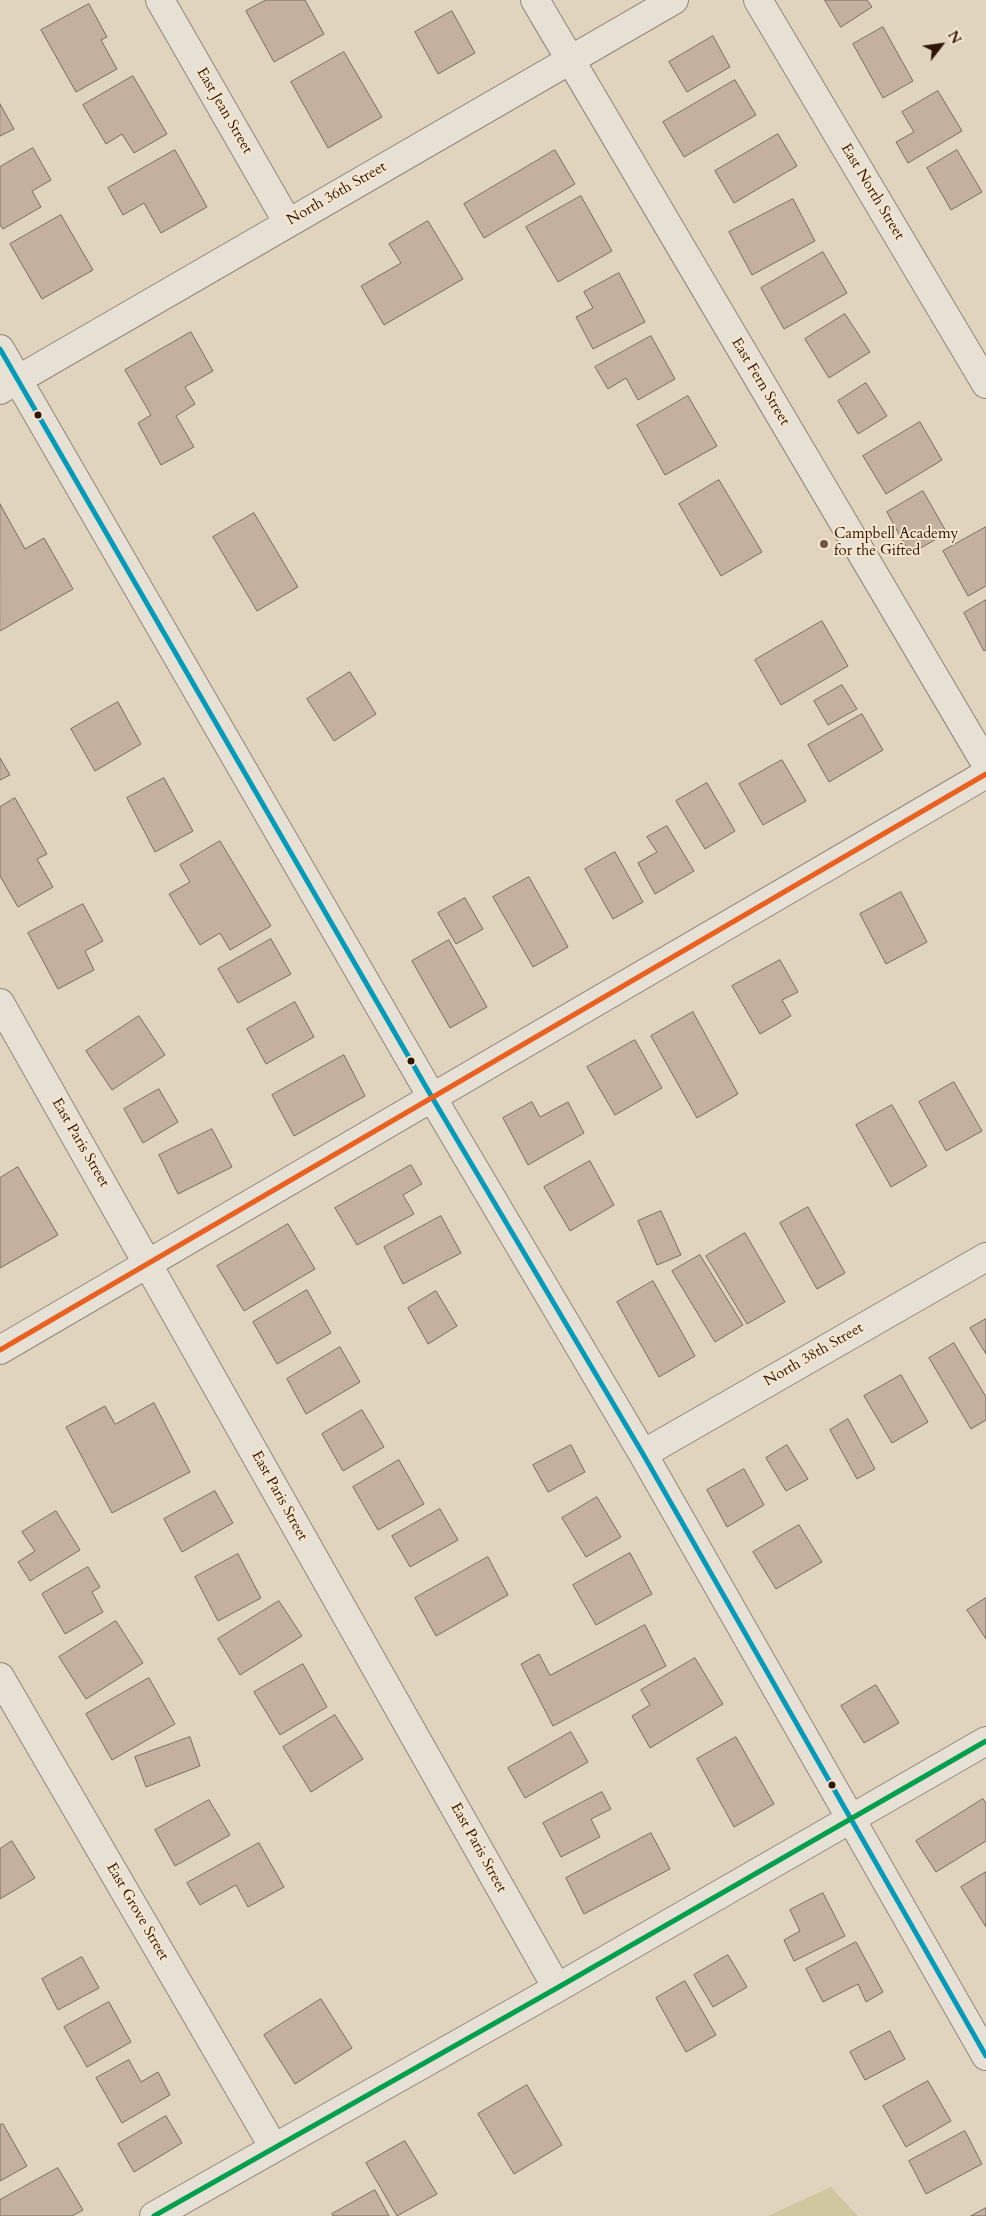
<!DOCTYPE html>
<html>
<head>
<meta charset="utf-8">
<style>
	body { margin:0 }
	#map { position:relative; width:986px; height:2216px; overflow:hidden; background:#e1d4bf; font-family:Cardo,serif }
	canvas { display:block }
	.north { position:absolute; left:916px; top:20px; width:50px; height:50px; -webkit-text-stroke:4px #f5e5cc; paint-order:stroke; rotate:60deg; font-size:14px; font-weight:700; line-height:20px; text-align:center; color:#2d1508 }
	.north::after { content:''; display:block; margin:auto; width:18px; height:22px; background:#2d1508; clip-path:polygon(50% 0,100% 100%,50% 72%,0 100%) }
</style>
</head>
<body>
<div id="map">
<canvas width="986" height="2216"></canvas>
<div class="north">N</div>
</div>
<script>
const ctx = document.querySelector('canvas').getContext('2d');
ctx.lineJoin = 'round';
function paint(path, color) {
  ctx.fillStyle = color;
  ctx.fill(path, 'evenodd');
}
function strokePath(path, color, width, dash) {
  ctx.strokeStyle = color;
  ctx.lineWidth = width;
  ctx.lineCap = dash ? 'butt' : 'round';
  ctx.setLineDash(dash || []);
  ctx.stroke(path);
}
function drawText(font, color, halo, rows, align = 'center') {
  ctx.font = font + ' Cardo,serif';
  ctx.lineWidth = 4;
  ctx.setLineDash([]);
  ctx.textBaseline = 'middle';
  ctx.strokeStyle = halo;
  ctx.fillStyle = color;
  for (const [text, x, y, turn = 0] of rows) {
    ctx.save();
    ctx.translate(x, y);
    ctx.rotate((+turn || 0) * Math.PI / 180);
    ctx.textAlign = isNaN(turn) ? turn : align;
    if (halo) ctx.strokeText(text, 0, 0);
    ctx.fillText(text, 0, 0);
    ctx.restore();
  }
}
const green = new Path2D(`
	M831,2187L858,2216H768Z`);
const building = new Path2D(`
	M266,0H305L324,34L274,62L246,11Z
	M825,0H867L872,7L841,27Z
	M89,4L107,37L101,40L117,69L76,92L41,30Z
	M452,11L475,53L438,74L415,32Z
	M883,27L913,81L883,98L853,44Z
	M713,36L730,67L687,92L669,62Z
	M344,52L382,117L328,148L291,82Z
	M133,76L167,134L134,153L122,134L106,144L83,105Z
	M735,80L756,115L684,157L663,122Z
	M938,91L962,131L908,163L896,142L914,132L902,112Z
	M0,104L14,129L0,136Z
	M778,134L797,166L734,203L715,171Z
	M33,148L51,180L32,191L41,207L3,229L0,225V167Z
	M175,150L207,207L161,233L144,203L123,215L108,188Z
	M555,150L575,184L484,238L464,204Z
	M957,150L982,192L951,210L927,168Z
	M581,196L612,251L558,282L526,227Z
	M793,199L815,241L752,275L729,232Z
	M61,215L93,270L42,299L10,244Z
	M428,221L463,279L384,325L361,286L401,263L389,244Z
	M823,252L847,293L784,329L761,288Z
	M619,273L645,322L593,349L576,317L593,308L584,292Z
	M845,314L870,352L829,378L805,339Z
	M191,332L213,371L185,387L195,404L176,416L194,447L161,465L138,423L151,415L125,370Z
	M651,336L675,379L638,400L626,378L608,389L595,367Z
	M866,383L887,416L858,434L838,401Z
	M688,396L717,446L665,475L637,425Z
	M920,422L942,460L886,494L863,456Z
	M719,480L762,552L721,576L679,504Z
	M923,491L947,533L910,554L887,512Z
	M0,504L25,549L44,538L73,589L0,631Z
	M254,513L298,587L257,611L213,537Z
	M986,527V586L968,596L943,551Z
	M986,600V650L984,651L964,613Z
	M822,621L848,666L781,705L755,660Z
	M350,672L376,714L334,741L307,699Z
	M842,685L857,709L828,725L814,701Z
	M118,702L141,744L95,771L71,729Z
	M862,714L883,750L829,782L808,745Z
	M0,758L10,775L0,780Z
	M782,760L806,801L763,825L739,784Z
	M164,778L193,831L155,852L127,798Z
	M707,783L735,831L705,849L676,801Z
	M15,798L47,854L37,859L53,887L18,907L0,876V807Z
	M667,826L694,871L655,894L638,863L657,852L647,837Z
	M220,841L271,926L230,950L220,933L200,945L169,894L190,882L180,865Z
	M615,852L643,902L613,919L585,869Z
	M529,877L568,947L533,967L493,897Z
	M901,892L927,942L886,964L860,914Z
	M465,898L483,929L456,944L438,913Z
	M83,904L103,941L85,951L94,970L58,989L28,933Z
	M271,939L291,974L238,1003L218,969Z
	M449,940L487,1007L450,1028L412,961Z
	M780,960L798,992L782,1000L791,1016L760,1034L732,986Z
	M295,1002L314,1037L266,1064L247,1029Z
	M693,1012L738,1094L697,1118L651,1036Z
	M139,1016L165,1055L112,1090L86,1051Z
	M635,1040L662,1088L615,1115L587,1067Z
	M344,1055L365,1096L294,1136L272,1095Z
	M954,1082L982,1131L946,1151L919,1102Z
	M159,1089L178,1122L143,1143L124,1109Z
	M532,1102L540,1117L568,1102L584,1133L528,1165L503,1118Z
	M892,1105L927,1166L891,1187L856,1125Z
	M212,1129L232,1167L178,1194L159,1155Z
	M590,1161L614,1205L570,1231L544,1187Z
	M411,1165L422,1184L403,1195L414,1214L357,1245L335,1208Z
	M18,1167L58,1235L0,1268V1178Z
	M808,1207L845,1273L817,1289L780,1223Z
	M661,1211L681,1255L657,1265L638,1221Z
	M441,1216L461,1253L403,1284L384,1247Z
	M288,1224L315,1269L244,1311L217,1266Z
	M745,1233L785,1302L747,1324L706,1256Z
	M700,1255L743,1325L715,1342L672,1271Z
	M653,1281L695,1356L659,1377L617,1302Z
	M307,1290L331,1333L277,1364L253,1322Z
	M436,1291L457,1326L428,1344L408,1308Z
	M986,1319V1354L970,1328Z
	M954,1343L986,1397V1420L971,1429L929,1358Z
	M340,1347L360,1382L306,1414L287,1379Z
	M901,1375L928,1422L892,1443L864,1396Z
	M154,1403L190,1472L112,1513L66,1427L105,1406L115,1424Z
	M362,1410L384,1447L343,1471L322,1434Z
	M848,1419L875,1469L857,1479L830,1430Z
	M571,1445L585,1472L548,1492L533,1465Z
	M787,1445L808,1479L786,1491L766,1458Z
	M399,1460L424,1504L378,1530L353,1487Z
	M744,1469L764,1505L727,1527L707,1490Z
	M215,1491L233,1523L182,1552L164,1519Z
	M597,1497L621,1537L586,1557L562,1518Z
	M440,1509L458,1540L410,1567L392,1536Z
	M56,1511L80,1550L30,1581L18,1562L35,1551L22,1532Z
	M799,1525L822,1562L776,1589L753,1552Z
	M630,1553L652,1594L596,1625L573,1585Z
	M238,1554L261,1598L218,1621L195,1577Z
	M488,1557L508,1595L436,1636L415,1598Z
	M88,1567L100,1587L92,1592L103,1612L65,1634L42,1594Z
	M986,1598V1639L967,1610Z
	M279,1601L302,1636L240,1675L218,1639Z
	M116,1621L143,1663L86,1699L59,1657Z
	M645,1625L666,1666L553,1726L521,1664L539,1654L550,1675Z
	M695,1658L723,1704L650,1748L632,1716L650,1705L641,1690Z
	M303,1664L327,1707L280,1735L254,1692Z
	M149,1678L175,1724L112,1760L86,1714Z
	M876,1685L899,1723L864,1743L841,1706Z
	M335,1715L363,1759L311,1792L283,1747Z
	M571,1732L588,1762L525,1798L508,1768Z
	M190,1737L200,1766L146,1787L135,1757Z
	M736,1737L774,1804L734,1827L697,1759Z
	M602,1792L611,1809L591,1819L600,1837L561,1857L543,1823Z
	M983,1799L986,1803V1841L936,1872L916,1841Z
	M209,1800L230,1835L175,1866L155,1830Z
	M651,1833L670,1869L584,1914L566,1878Z
	M12,1841L35,1878L0,1899V1849Z
	M259,1843L284,1887L248,1907L236,1885L200,1905L187,1883Z
	M986,1872V1927L961,1887Z
	M823,1893L845,1936L794,1961L784,1940L800,1931L790,1910Z
	M856,1942L883,1992L866,2002L858,1984L823,2002L806,1969Z
	M728,1955L747,1987L713,2007L694,1975Z
	M82,1957L99,1988L58,2010L42,1979Z
	M685,1981L716,2035L686,2052L656,1998Z
	M321,1999L352,2048L295,2084L264,2035Z
	M109,2002L131,2042L87,2067L64,2027Z
	M890,2031L905,2059L865,2080L850,2052Z
	M129,2060L141,2082L158,2072L170,2095L122,2123L96,2078Z
	M928,2081L951,2121L906,2147L883,2106Z
	M527,2085L562,2145L514,2174L478,2114Z
	M166,2116L182,2143L134,2172L118,2144Z
	M3,2124L27,2166L0,2181V2125Z
	M965,2131L982,2164L926,2194L909,2161Z
	M405,2141L437,2194L397,2216L366,2163Z
	M58,2168L83,2210L72,2216H0V2200Z
	M375,2190L389,2216H333L332,2214Z
	M986,2208V2216H971Z`);
const minor = new Path2D(`
	M160,0L288,223
	M535,0L986,764
	M758,0L986,384
	M0,349L433,1099L643,1454L986,2056
	M0,390L674,0
	M0,1003L557,1988
	M0,1350L986,774
	M643,1454L986,1257
	M0,1677L274,2148
	M154,2216L557,1988L986,1741`);
const bus1 = new Path2D(`
	M0,349L433,1099L643,1454L986,2056`);
const bus2 = new Path2D(`
	M0,1350L986,774`);
const bus3 = new Path2D(`
	M154,2216L557,1988L986,1741`);
const markers = [
	[38,415,4.5,"#2d1508"],
	[824,544,5,"#6c5848"],
	[411,1061,4.5,"#2d1508"],
	[832,1785,4.5,"#2d1508"]
];
const streetNames = [
	["East Jean Street",224,111,60],
	["East North Street",872,192,59],
	["North 36th Street",337,194,-30],
	["East Fern Street",760,382,59],
	["East Paris Street",80,1143,60],
	["North 38th Street",814,1355,-30],
	["East Paris Street",279,1496,61],
	["East Paris Street",478,1848,61],
	["East Grove Street",137,1912,60]
];
const poiNames = [
	["Campbell Academy",834,535],
	["for the Gifted",834,552]
];
paint(green, '#cfc7a0');
paint(building, '#c3b09f');
strokePath(building, '#776d61', 1);
strokePath(minor, '#918679', 30);
strokePath(minor, '#e7e0d5', 28);
strokePath(bus1, '#049aba', 5);
strokePath(bus2, '#e86121', 5);
strokePath(bus3, '#029f4d', 5);
for (const [x, y, r, color] of markers) {
  const dot = new Path2D();
  dot.arc(x, y, r, 0, 2 * Math.PI);
  ctx.fillStyle = color;
  ctx.fill(dot);
  strokePath(dot, '#f5e5cc', 2);
}
drawText('15px', '#2d1508', '#f5e5cc', streetNames);
drawText('15px', '#2d1508', '#f5e5cc', poiNames, 'left');
</script>
</body>
</html>
